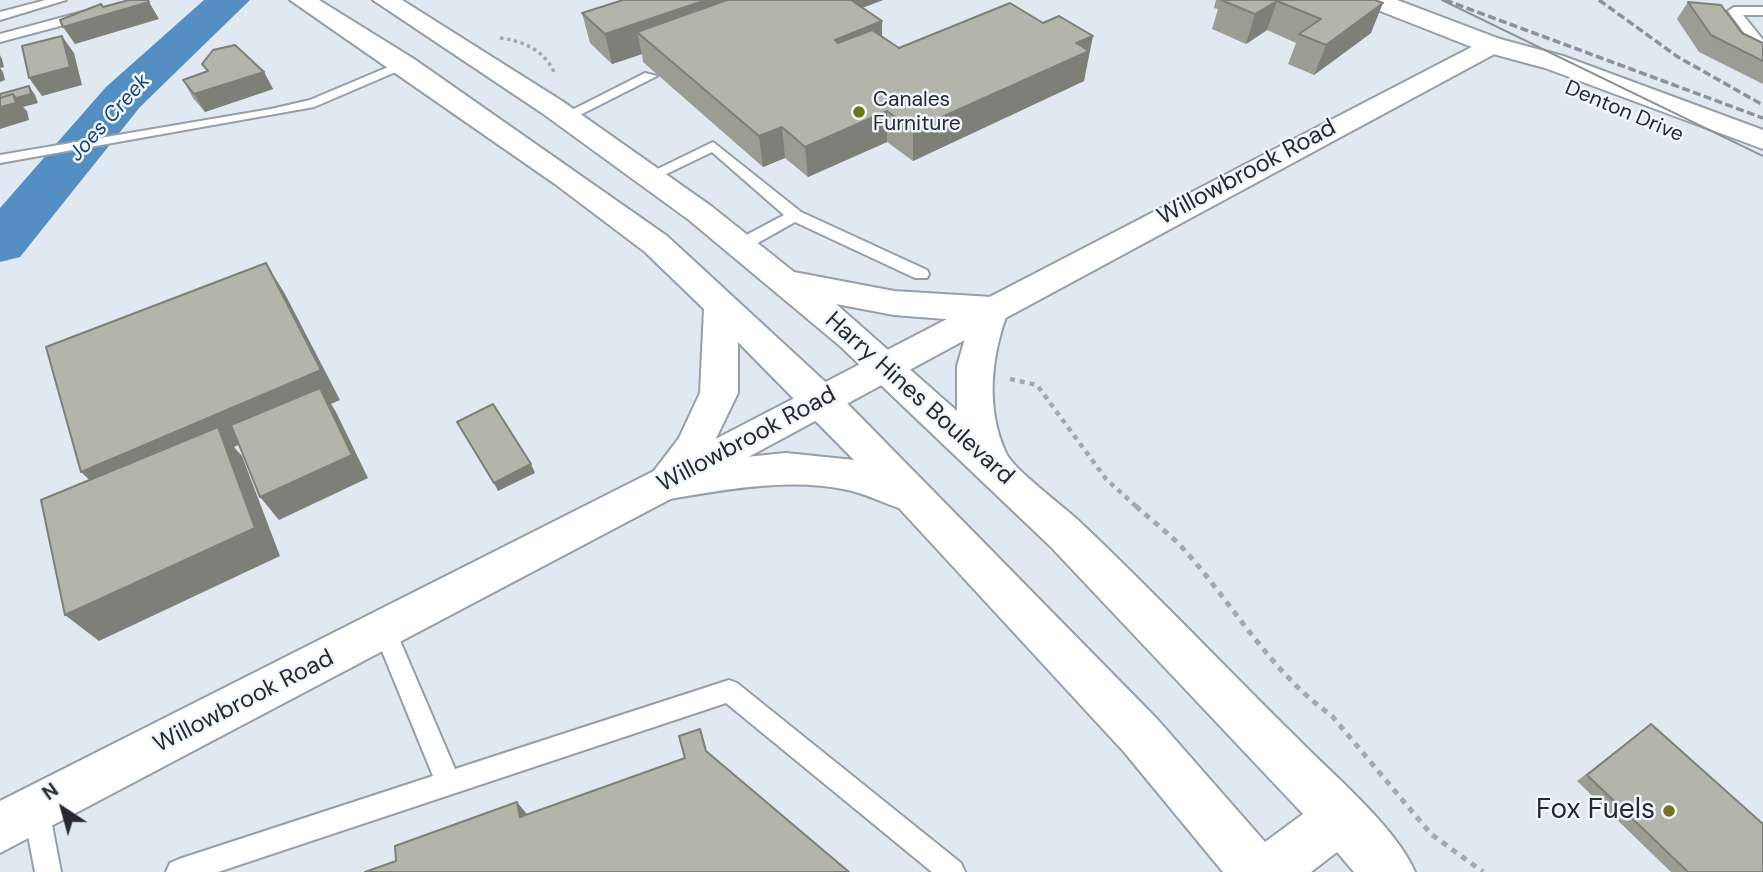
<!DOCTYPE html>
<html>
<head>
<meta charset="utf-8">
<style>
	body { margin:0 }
	#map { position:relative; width:1763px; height:872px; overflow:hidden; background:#e0e9f2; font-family:"DM Sans",sans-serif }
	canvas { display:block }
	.north { position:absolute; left:28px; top:774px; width:70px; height:70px; -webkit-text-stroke:5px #eff6fe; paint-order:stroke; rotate:324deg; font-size:19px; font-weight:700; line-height:28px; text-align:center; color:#272a2d }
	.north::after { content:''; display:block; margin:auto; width:24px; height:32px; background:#272a2d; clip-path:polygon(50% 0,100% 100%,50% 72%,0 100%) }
</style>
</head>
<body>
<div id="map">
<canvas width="1763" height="872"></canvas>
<div class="north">N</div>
</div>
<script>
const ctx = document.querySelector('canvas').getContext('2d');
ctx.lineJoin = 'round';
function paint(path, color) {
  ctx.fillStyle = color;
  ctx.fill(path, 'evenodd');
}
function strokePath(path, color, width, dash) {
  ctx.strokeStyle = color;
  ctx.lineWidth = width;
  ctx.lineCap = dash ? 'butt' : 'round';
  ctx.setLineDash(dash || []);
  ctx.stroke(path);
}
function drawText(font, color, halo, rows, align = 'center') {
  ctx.font = font + ' "DM Sans",sans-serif';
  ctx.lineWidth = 5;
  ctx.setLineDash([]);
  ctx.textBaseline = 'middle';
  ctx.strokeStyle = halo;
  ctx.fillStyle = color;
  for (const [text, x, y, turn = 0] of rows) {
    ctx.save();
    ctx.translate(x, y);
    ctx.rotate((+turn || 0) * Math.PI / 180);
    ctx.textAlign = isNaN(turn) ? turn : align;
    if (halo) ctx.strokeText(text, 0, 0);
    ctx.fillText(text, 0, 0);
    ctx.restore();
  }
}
const river = new Path2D(`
	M204,0H250L140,107L20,257L0,262V208L106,87Z`);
const pathFar2 = new Path2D(`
	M500,38C523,41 544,50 554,72`);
const pathFar1 = new Path2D(`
	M1010,379L1037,385L1106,479L1138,508`);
const path = new Path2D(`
	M1136,506C1153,522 1173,536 1188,554C1236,609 1272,673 1332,716L1431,834L1483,872`);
const lane = new Path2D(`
	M46,0H66L0,20V12Z
	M1763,7V15H1743L1763,40V53L1758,52L1728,11L1734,7Z
	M86,11L90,12V18L0,42V34Z
	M400,62L412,65L314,107L0,163V155L271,109L310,100Z
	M645,73L657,76L570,120L565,121L558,117Z
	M713,142L801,212L927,270L929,274L927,278H915L795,222L747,249H735V241L784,215L712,152L654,180L649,182L641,177Z
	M384,619L392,622L455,769L729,680L737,683L961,863L965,872H932L726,703L218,872H166L170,863L179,859L433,776L373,629L376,622Z
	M36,796L45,800L49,809L61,872H35L23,809L27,800Z`);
const street = new Path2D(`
	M1491,37L1500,39L1504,45L1500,51L678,495L0,853V801L650,473Z`);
const secondary = new Path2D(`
	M1362,0H1397L1500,39L1563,56L1763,130V149L1545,68L1482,51L1365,5Z`);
const primary = new Path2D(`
	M290,0H319L414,59L667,236L834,390L1158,720L1265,842L1303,814L1050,546L840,346L689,220L542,113L373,0H402L562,101L711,206L794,272L894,291L992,297L1004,300L1009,309C991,354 985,408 1006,453C1014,470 1063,506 1079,521C1154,592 1224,666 1297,738C1332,774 1396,827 1415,872H1354L1337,852L1311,872H1223L1124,752L899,508C881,502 866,494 848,490C787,477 724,490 664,500L650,495L644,484L679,438L700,393L704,309L645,252L555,184ZM836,304L894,315L970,321L957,366V411ZM738,342L854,460L786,453L705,461L738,393Z`);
const tram = new Path2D(`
	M1442,0L1763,156`);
const rail = new Path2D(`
	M1445,0L1763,118
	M1599,0L1678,57L1763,105`);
const wall = new Path2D(`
	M623,0H883L862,8L882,21V36L899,48L1088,66H1086L1084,81L913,161L887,142L808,177L785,158L763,167L643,62L642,54L612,64L590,43L582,13Z
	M1216,0H1375L1371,33L1314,75L1288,64L1296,43L1267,30L1246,44L1212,29L1218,9L1214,8Z
	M1688,2L1742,33L1763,43V84L1699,52L1677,19Z
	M202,64L264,72L273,89L205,112L193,98L183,80L207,71Z
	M1651,724L1763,872H1671L1577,781Z`);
const shadedWall = new Path2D(`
	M706,0H795L637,32L642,54L612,64L605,34Z
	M834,0H883L835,18Z
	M1277,1L1267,30L1246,44L1255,14Z
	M149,2L159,19L75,44L63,27Z
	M1383,3L1371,33L1314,75L1326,45Z
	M882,21V51L836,70L835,40Z
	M62,36L74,53L82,85L42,96L29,78Z
	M1093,36L1084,81L913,161V130L1076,43Z
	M0,55L2,59L4,67L0,68L3,72L5,80L0,82Z
	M264,72L273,89L205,112L194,94Z
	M29,86L35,95L38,103L23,107L27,111L29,120L0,129V103Z
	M887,111V142L808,177L805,147Z
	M782,127L785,158L763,167L759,136Z
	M266,263L285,294L340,400L331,404L336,412L368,478L279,520L260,497L328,405L234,447L242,456L280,556L99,641L65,615L112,501L81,472Z
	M531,464L535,473L498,491L494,483Z
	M517,802L534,823L520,817Z`);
const building = new Path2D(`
	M129,0H148L149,2L63,27L60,20L101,4L103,7Z
	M623,0H706L605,34L582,13Z
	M727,0H851L882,21L835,40L838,43L872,30L899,48L1010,3L1043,23L1059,16L1093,36L1076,43L1089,51L913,130L887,111L805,147L782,127L759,136L637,32Z
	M1221,0H1375L1383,3L1326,45L1299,34L1321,19L1277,1L1255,14Z
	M1688,2L1721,5L1742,33L1763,43V61L1711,35Z
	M62,36L70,67L29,78L22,46Z
	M235,45L264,72L194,94L183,80L208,71L202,64L213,50Z
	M29,86L31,94L16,98L13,94L0,98V94Z
	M13,94L16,103L0,107V98Z
	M266,263L321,370L81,472L46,347Z
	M320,388L352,455L260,497L231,425Z
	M493,404L531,464L494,483L457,422Z
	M218,427L255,528L65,615L41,500Z
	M1651,724L1763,824V872H1688L1587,775Z
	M700,729L706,751L849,872H365L396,861L395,846L517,802L520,817L685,758L679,736Z`);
const markers = [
	[859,112,7,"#70741b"],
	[1669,811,7,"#70741b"]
];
const farPoinames = [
	["Canales",873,100],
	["Furniture",873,124]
];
const farStreetnames = [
	["Denton Drive",1624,112,23]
];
const farWaternames = [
	["Joes Creek",110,118,-48]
];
const streetNames = [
	["Willowbrook Road",1247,173,-28],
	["Harry Hines Boulevard",919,399,42],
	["Willowbrook Road",747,440,-28],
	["Willowbrook Road",244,702,-27]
];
const nearPoinames = [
	["Fox Fuels",1655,811]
];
paint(river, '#548fc3');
strokePath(lane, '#969ea7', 4);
strokePath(street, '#969ea7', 4);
strokePath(secondary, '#969ea7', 4);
strokePath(primary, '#969ea7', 4);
strokePath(pathFar2, '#a2a9b0', 3.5, [3.5, 3.5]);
strokePath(pathFar1, '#a2a9b0', 4.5, [5, 5]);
strokePath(path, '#a2a9b0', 5, [6, 6]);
paint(lane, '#fff');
paint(street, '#fff');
paint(secondary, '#fff');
paint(primary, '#fff');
strokePath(tram, '#8c9298', 2);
strokePath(rail, '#8c9298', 3.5, [8, 3.5]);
paint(wall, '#9b9c92');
paint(shadedWall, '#7e7f77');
paint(building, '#b4b5aa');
strokePath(building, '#7e7f77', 2);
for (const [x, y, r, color] of markers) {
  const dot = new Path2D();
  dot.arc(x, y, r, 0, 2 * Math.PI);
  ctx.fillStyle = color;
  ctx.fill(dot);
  strokePath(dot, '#eff6fe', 2.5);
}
drawText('21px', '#272a2d', '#eff6fe', farPoinames, 'left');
drawText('21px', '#272a2d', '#eff6fe', farStreetnames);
drawText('italic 21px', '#194468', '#eff6fe', farWaternames);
drawText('24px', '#272a2d', '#eff6fe', streetNames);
drawText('28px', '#272a2d', '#eff6fe', nearPoinames, 'right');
</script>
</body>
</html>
